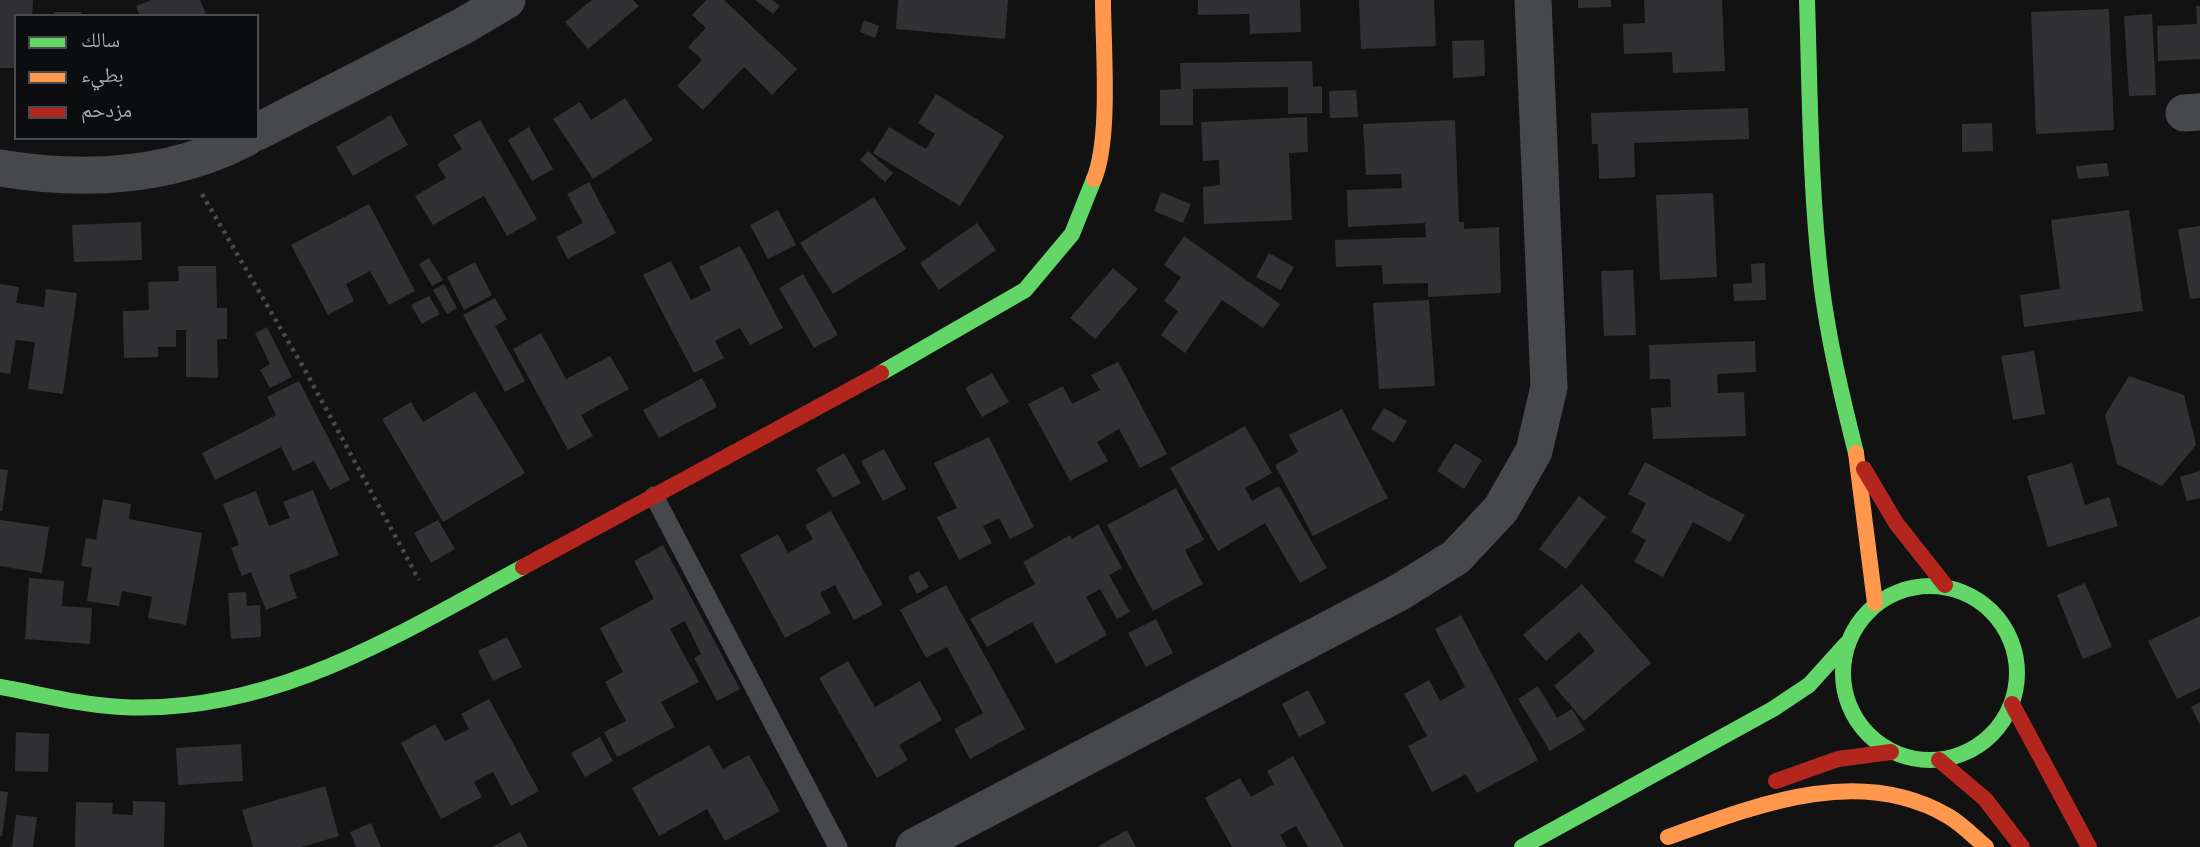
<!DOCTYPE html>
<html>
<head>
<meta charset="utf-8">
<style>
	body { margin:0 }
	#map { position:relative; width:2200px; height:847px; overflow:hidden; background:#121212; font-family:Karla,"Noto Naskh Arabic",sans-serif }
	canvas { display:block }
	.legend { position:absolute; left:14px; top:14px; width:245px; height:126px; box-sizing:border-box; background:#0c0d0e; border:2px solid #484c51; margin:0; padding:9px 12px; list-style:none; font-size:21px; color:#a2aab5 }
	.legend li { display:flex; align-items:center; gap:14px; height:35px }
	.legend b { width:35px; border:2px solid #484c51 }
</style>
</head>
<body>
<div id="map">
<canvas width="2200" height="847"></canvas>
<ul class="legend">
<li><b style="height:9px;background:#63d668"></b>سالك</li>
<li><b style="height:9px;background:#ff974d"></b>بطيء</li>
<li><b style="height:9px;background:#b3261e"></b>مزدحم</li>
</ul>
</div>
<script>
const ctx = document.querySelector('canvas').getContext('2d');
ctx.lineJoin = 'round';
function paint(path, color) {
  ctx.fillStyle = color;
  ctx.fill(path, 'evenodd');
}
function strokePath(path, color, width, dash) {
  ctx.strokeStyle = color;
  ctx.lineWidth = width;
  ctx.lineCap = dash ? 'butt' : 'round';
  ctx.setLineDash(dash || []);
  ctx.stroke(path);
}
const building = new Path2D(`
	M0,0H33L32,16H16V68H0Z
	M151,0H200L207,16H140L136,6Z
	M592,0H633L639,6L588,49L565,22Z
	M706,0H724L797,69L772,95L744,67L703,110L677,86L702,60L688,47L706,28L692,15Z
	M755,0H772L780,6L773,14Z
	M898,0H1008L1005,39L896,29Z
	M1198,0H1300L1301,32L1250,34L1249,14L1198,15Z
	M1359,0H1434L1436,46L1361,49Z
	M1578,0H1611V7L1578,8Z
	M1644,0H1722L1725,71L1673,73L1672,52L1624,54L1623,24L1645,23Z
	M2196,6H2200V59L2158,61L2157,26L2197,24Z
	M2109,9L2114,130L2036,134L2031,12Z
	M54,12H81V16H53Z
	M2152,14L2156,95L2129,96L2124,16Z
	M864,20L879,26L875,38L860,32Z
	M1484,40L1485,76L1453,78L1452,41Z
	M1312,61L1313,87L1322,86V113L1288,114V87L1193,89V125H1160V90L1181,89L1180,63Z
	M1356,90L1358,117L1330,118L1329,91Z
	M936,94L1004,136L960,206L873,153L889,127L926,149L935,134L918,123Z
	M625,98L653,140L593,179L553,119L580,102L591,120Z
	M1748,108L1749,139L1634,143L1635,177L1599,179L1598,144H1592L1591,113Z
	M391,115L408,145L353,176L336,147Z
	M1307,117L1308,152L1289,153L1292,220L1204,224L1203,187L1220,185L1219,160L1203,161L1201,122Z
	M480,120L537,219L507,236L484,196L433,225L415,196L446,178L437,164L462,149L453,135Z
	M1455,120L1459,222H1464V229L1499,227L1501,293L1428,297V283L1383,284L1382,265L1336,267L1335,240L1426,237L1425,223L1348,227L1347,190L1402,188L1401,174L1366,175L1363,124Z
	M1992,123L1993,151L1962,152V124Z
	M529,127L553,169L532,181L508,140Z
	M868,151L893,173L885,182L860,160Z
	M2107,163L2109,176L2078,179L2076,166Z
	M589,182L616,233L568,259L556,237L583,223L567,194Z
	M1161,192L1191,204L1183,223L1154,211Z
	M1713,193L1717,277L1660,280L1656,195Z
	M874,197L906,249L833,294L800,243Z
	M369,204L415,291L389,305L370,271L346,284L354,301L328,315L291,245Z
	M778,210L796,245L768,259L750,225Z
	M2129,210L2143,311L2024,327L2020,295L2060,289L2051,220Z
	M141,222L142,260L74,262L72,225Z
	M977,223L996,250L939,290L920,263Z
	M2200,226V298L2190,299L2178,229Z
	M1184,236L1280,304L1263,328L1222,300L1185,353L1161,335L1178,311L1164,301L1181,277L1164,265Z
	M740,246L783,328L750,345L740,328L715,341L724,358L694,373L643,275L671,261L691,300L711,290L699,267Z
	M1269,253L1294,267L1281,290L1256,277Z
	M429,258L443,280L432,286L419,264Z
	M475,262L492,295L464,310L447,277Z
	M1765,263L1766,300L1734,301L1733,284L1752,283L1751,264Z
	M178,266H216L217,308H227V339H217L218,378L186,377V330H176V347H158V357L124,358L123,311L149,310L148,282L179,281Z
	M1113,268L1138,289L1095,339L1070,318Z
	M1633,270L1636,335L1604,336L1601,271Z
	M803,274L838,335L814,348L779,288Z
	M0,284L19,287L16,303L44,307L46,289L77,293L63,394L28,389L35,342L16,340L10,374L0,372Z
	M444,284L457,308L447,314L433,290Z
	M429,296L440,314L422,324L411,305Z
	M495,298L507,319L495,326L525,381L505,392L463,315Z
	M1429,300L1435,386L1379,389L1373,303Z
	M267,327L292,377L270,388L260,370L270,364L255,333Z
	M541,333L566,379L610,356L629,389L581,415L593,436L568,450L513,349Z
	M1755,341L1756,372L1717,374L1718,393L1744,392L1746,436L1653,439L1651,408L1671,407L1670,379H1650L1649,345Z
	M2034,351L2045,414L2013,420L2001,356Z
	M1118,362L1167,454L1140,468L1119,429L1097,442L1108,461L1070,481L1028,404L1063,386L1072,404L1100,390L1091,375Z
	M992,373L1009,402L982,417L965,388Z
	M2129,376L2184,395L2196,445L2162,486L2117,464L2105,415Z
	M702,378L717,407L659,438L643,410Z
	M299,381L350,480L330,490L314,461L293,471L281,447L215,480L202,453L276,415L267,397Z
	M475,391L525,473L443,522L382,419L411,402L423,422Z
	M1384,408L1407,421L1394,443L1371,429Z
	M1342,409L1388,498L1313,536L1275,465L1298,452L1289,435Z
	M1245,426L1272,473L1245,488L1252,501L1279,486L1327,568L1300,583L1265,523L1218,551L1170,468Z
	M989,437L1034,527L1010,539L999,518L983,526L992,543L959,560L937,517L957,508L934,463Z
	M1455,443L1482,460L1464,489L1437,471Z
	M884,449L906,489L883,501L861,461Z
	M844,453L861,483L833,498L816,469Z
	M1645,462L1745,515L1730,542L1693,522L1663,577L1634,562L1646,540L1631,532L1646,503L1628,494Z
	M2072,463L2085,505L2109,497L2118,526L2048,547L2027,476Z
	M0,469L8,470L2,511H0Z
	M2200,471V498L2187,501L2180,477Z
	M1176,488L1204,540L1185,550L1203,584L1153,611L1107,525Z
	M313,490L339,555L289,575L297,598L266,610L251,572L242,576L231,548L239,545L223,504L256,491L269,526L290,518L283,502Z
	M1579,496L1606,517L1566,569L1539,549Z
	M103,499L131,504L129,519L202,533L186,625L148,618L152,597L122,591L119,606L87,601L92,568L81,566L86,538L96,540Z
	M831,511L883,605L854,620L835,585L820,593L831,613L785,638L740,555L778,534L788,553L813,539L805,525Z
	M0,520L49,527L42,573L0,566Z
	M438,520L455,549L431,563L414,533Z
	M1098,524L1122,568L1109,575L1130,612L1117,619L1100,589L1086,597L1107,635L1056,664L1032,622L987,647L970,619L1035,584L1023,562L1070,535L1072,539Z
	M663,545L740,689L717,701L694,658L701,654L685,621L670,629L699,682L661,702L675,727L617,757L604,732L626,721L605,682L623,672L600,628L654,599L634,561Z
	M919,571L929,587L917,594L908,577Z
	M29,578L64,581L62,606L92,608L90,644L25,639Z
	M2085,583L2112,647L2083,659L2057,595Z
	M1582,584L1651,663L1584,721L1554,686L1595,651L1579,632L1546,661L1523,635Z
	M946,585L1025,729L970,759L954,729L983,713L947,647L926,658L900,610Z
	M246,592L247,606L260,605L261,637L231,639L228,593Z
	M1461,615L1538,760L1477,793L1466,774L1432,792L1408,746L1427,736L1404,694L1429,680L1440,701L1465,687L1435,629Z
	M2200,616V688L2177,699L2148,641Z
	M1156,619L1173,653L1146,667L1128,633Z
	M507,637L522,667L493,681L478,651Z
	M848,661L875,707L920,681L942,720L899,745L908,760L877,778L819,678Z
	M1538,686L1557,718L1572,709L1585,730L1550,751L1518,699Z
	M1308,690L1326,723L1299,737L1282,704Z
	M489,699L539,791L511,806L493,772L474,782L482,797L441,819L401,743L435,724L445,741L469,729L461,714Z
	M2200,702V725L2191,707Z
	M16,732L49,734L48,772L15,771Z
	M600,737L613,761L585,777L571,753Z
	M241,744L243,781L178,785L176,748Z
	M709,745L723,769L749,755L780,811L725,841L707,809L659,836L632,788Z
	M1293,756L1344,847H1308L1296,826L1280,835L1287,847H1232L1205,798L1240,778L1251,797L1274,784L1267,771Z
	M325,786L339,836L302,847H253L242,810Z
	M0,791L8,792L2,837L0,836Z
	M133,801L165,802L164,847H75L76,802L113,803L112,814L133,815Z
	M16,815L37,817L33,847H12Z
	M371,823L381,847H356L350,832Z
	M1127,830L1136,847H1097Z
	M520,832L528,847H492Z`);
const path = new Path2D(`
	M202,194L305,370L419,580`);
const lane = new Path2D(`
	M654,496L838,847`);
const street = new Path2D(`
	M2184,113L2200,112
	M257,132L463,26L507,0
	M0,168C84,182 169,178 246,138
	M914,847L1400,592L1456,557L1501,509L1534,451L1549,387L1533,0`);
const fast = new Path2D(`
	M1807,0C1810,94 1810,188 1821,281C1828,339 1842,397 1856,453
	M881,373L1025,290L1072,234L1094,179
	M1843 673a87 87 0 1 1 174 0a87 87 0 1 1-174 0Z
	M0,687C40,694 80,705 121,707C272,715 395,636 523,567
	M1522,847L1773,709L1809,685L1846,644`);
const slow = new Path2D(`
	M1094,179C1111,138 1103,47 1103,0
	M1856,453L1875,603
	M1668,837C1757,805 1859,764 1948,816C1962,824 1974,837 1986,847`);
const jam = new Path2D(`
	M1864,469L1896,523L1945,585
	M523,567L881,373
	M2012,704L2089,847
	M1939,760L1985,799L2022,847
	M1776,781L1838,759L1891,752`);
paint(building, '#313133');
strokePath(path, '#48494d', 4.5, [3.5, 5]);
strokePath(lane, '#46484b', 19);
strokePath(street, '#46484b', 37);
strokePath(fast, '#63d668', 16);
strokePath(slow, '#ff974d', 16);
strokePath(jam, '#b3261e', 16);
</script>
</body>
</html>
